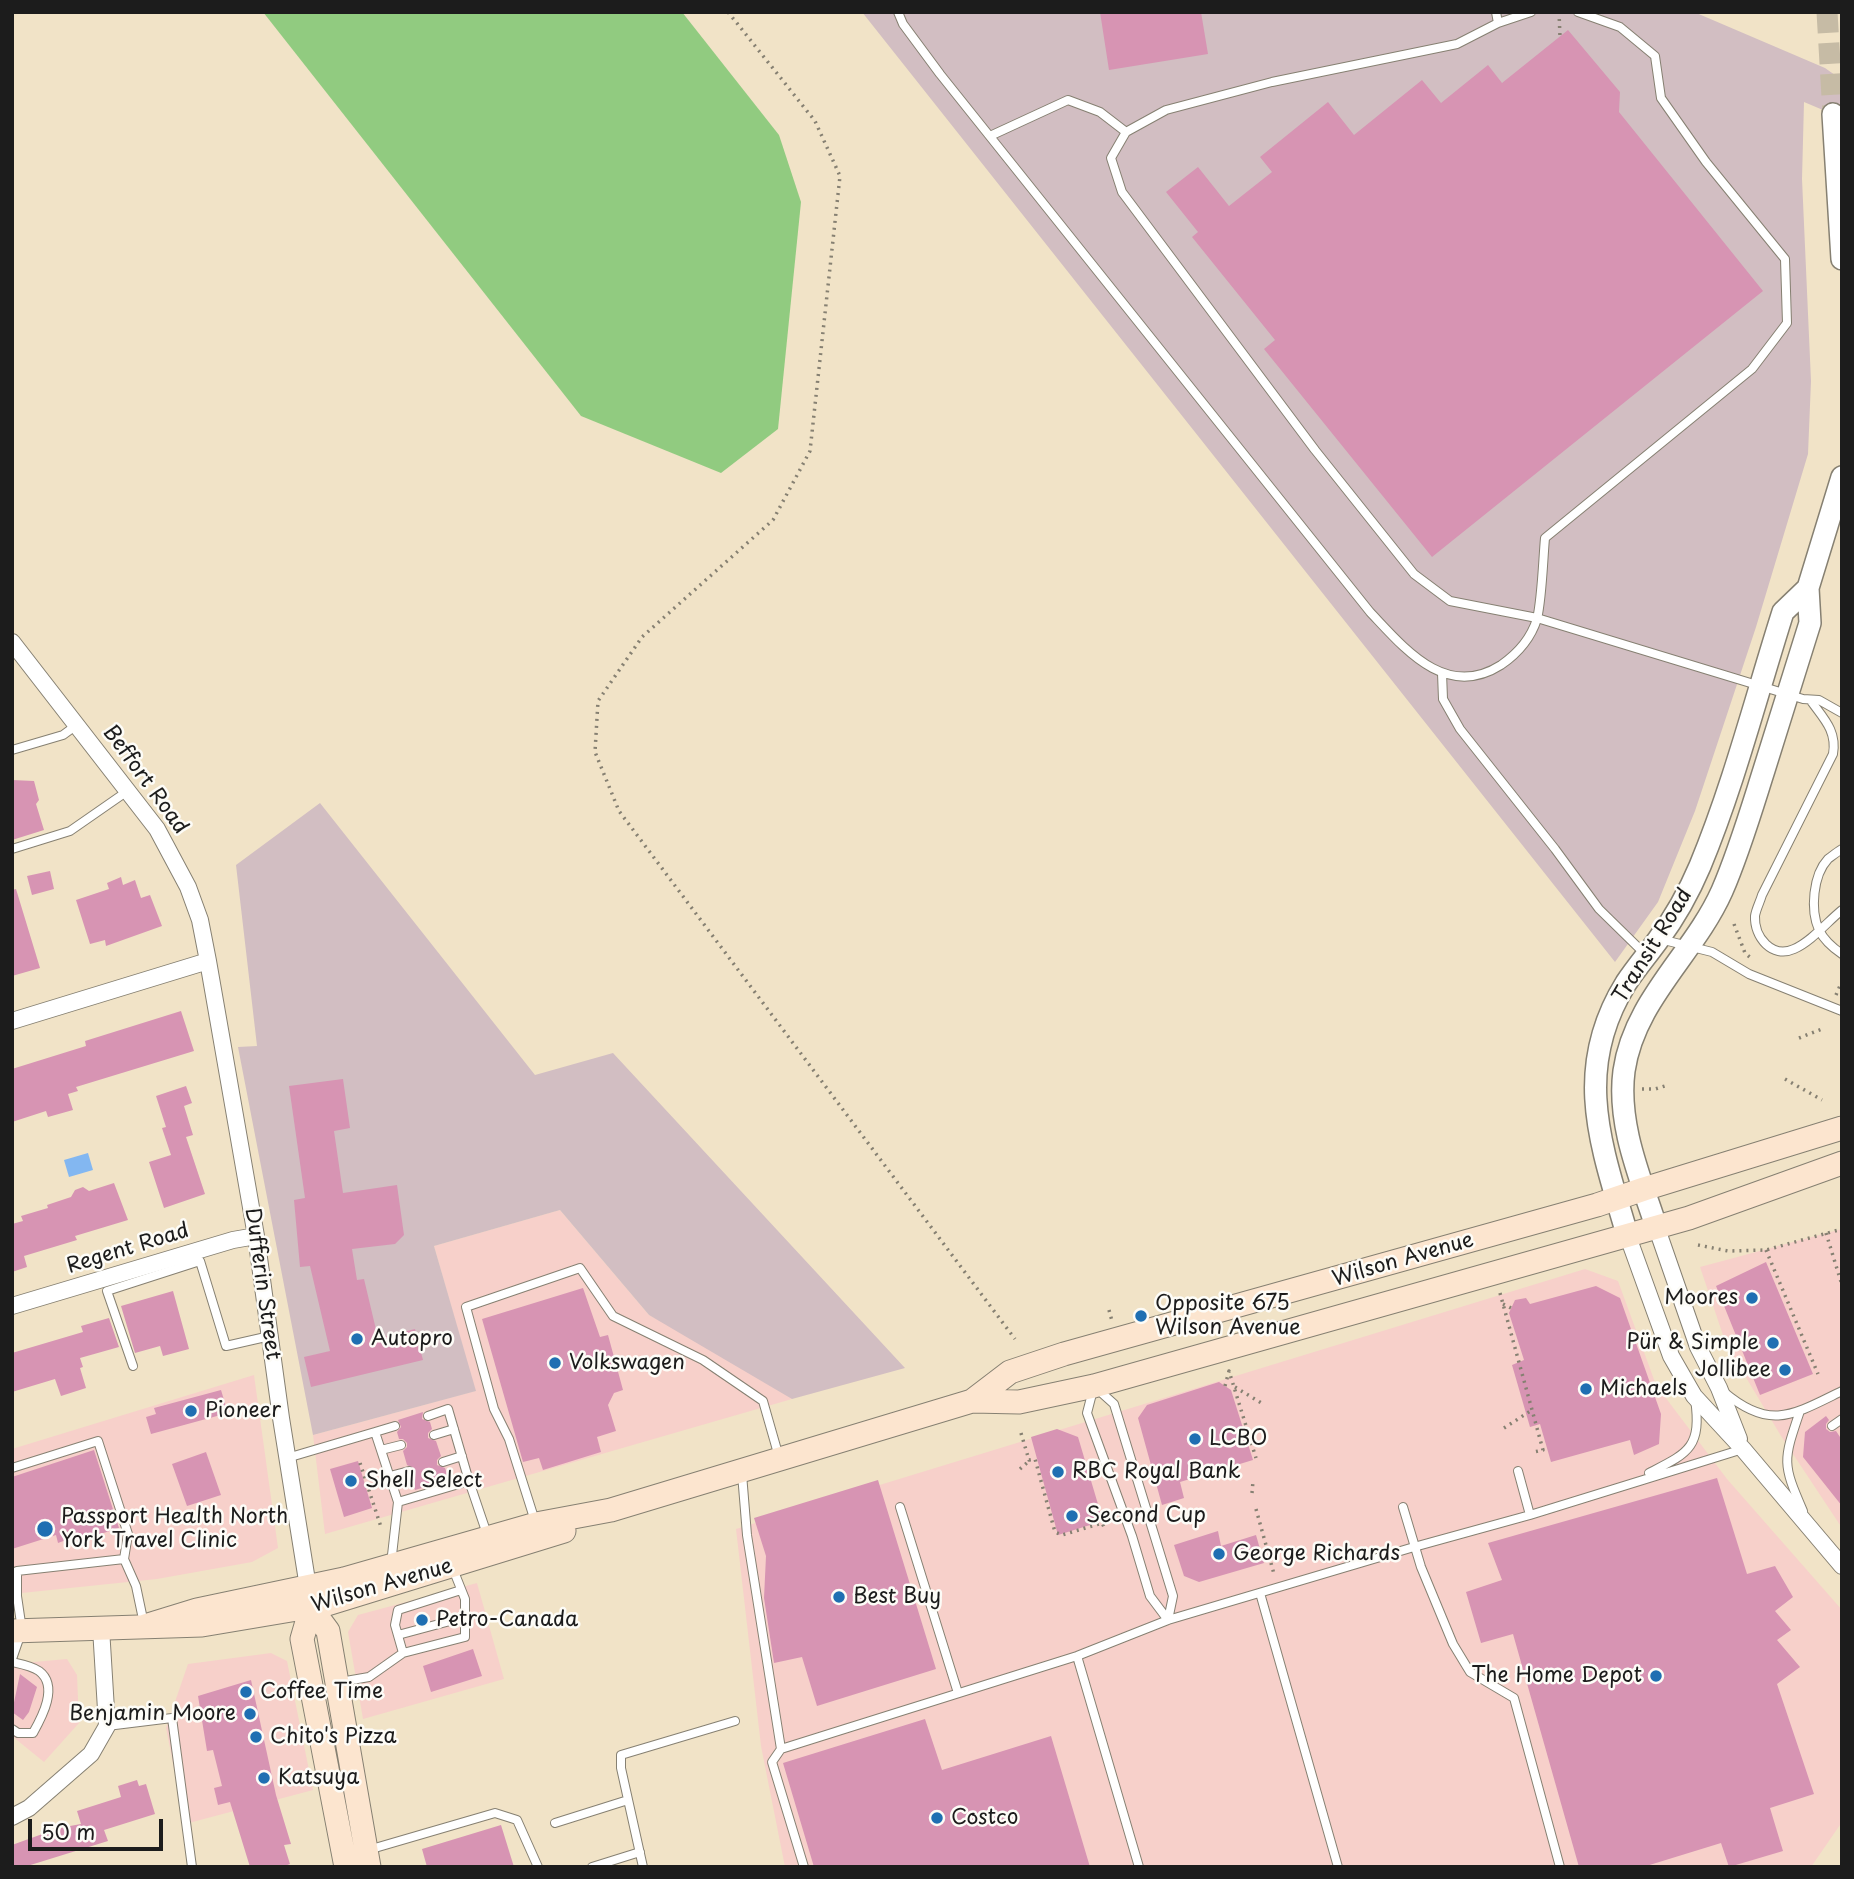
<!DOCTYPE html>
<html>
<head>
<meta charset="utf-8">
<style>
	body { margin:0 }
	#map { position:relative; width:1854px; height:1879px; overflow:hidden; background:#f1e3c7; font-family:"Playpen Sans",sans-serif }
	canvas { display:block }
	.frame { position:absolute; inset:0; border:14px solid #1c1c1c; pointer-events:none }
	.scale { position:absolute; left:28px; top:1819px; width:135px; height:32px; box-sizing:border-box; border:4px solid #1c1c1c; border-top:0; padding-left:9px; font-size:21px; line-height:24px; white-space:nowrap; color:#1c1c1c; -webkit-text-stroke:5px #fdfcf7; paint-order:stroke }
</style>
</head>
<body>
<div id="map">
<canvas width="1854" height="1879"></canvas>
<div class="frame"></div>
<div class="scale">50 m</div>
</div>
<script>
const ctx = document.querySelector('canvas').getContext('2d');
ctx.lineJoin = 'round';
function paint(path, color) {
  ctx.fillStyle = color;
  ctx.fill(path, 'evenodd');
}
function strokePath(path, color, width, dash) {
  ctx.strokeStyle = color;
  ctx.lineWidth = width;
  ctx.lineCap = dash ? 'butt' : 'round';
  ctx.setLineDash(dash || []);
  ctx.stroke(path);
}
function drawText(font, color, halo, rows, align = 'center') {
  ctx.font = font + ' "Playpen Sans",sans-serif';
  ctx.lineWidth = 5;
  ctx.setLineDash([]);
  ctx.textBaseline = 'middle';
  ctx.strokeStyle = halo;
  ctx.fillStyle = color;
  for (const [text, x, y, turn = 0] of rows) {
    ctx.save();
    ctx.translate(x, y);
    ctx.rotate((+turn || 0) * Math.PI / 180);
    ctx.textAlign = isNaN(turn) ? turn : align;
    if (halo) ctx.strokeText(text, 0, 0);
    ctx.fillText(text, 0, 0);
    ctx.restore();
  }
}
const built = new Path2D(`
	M560,1210L649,1315L735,1359L792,1399L325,1534L313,1435L475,1391L434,1246Z
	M1842,1229V1528L1781,1436L1726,1344L1700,1267Z
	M1585,1269L1618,1281L1656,1385L1727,1479L1842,1610V1822L1811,1867H785L761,1746L736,1529Z
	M254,1375L278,1548L252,1562L157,1579L12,1594V1449Z
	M477,1583L504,1679L363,1719L348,1632L358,1615Z
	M271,1653L287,1661L313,1790L185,1824L166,1728L188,1664Z
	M67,1659L77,1675L79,1723L44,1762L12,1736V1664Z`);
const industrial = new Path2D(`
	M862,12H1694L1825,68L1842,80V118L1804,102L1802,179L1811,381L1808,454L1756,627L1695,811L1658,902L1615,962Z
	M320,803L535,1075L613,1053L905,1368L792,1399L649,1315L560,1210L434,1246L476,1391L313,1435L238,1047L257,1046L236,865Z`);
const green = new Path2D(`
	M263,12H682L779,135L801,202L778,429L721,473L581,416Z`);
const water = new Path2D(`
	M88,1153L93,1170L69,1177L64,1160Z`);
const building = new Path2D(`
	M1100,12H1201L1208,54L1109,70Z
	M1568,30L1620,92L1619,112L1763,291L1432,557L1264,349L1275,340L1192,237L1198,232L1166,192L1198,167L1229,206L1272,172L1260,157L1328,102L1354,135L1422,80L1441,103L1488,65L1502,83Z
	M12,780L34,781L39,800L36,804L44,830L12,840Z
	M50,871L54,889L32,895L27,876Z
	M121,877L123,885L135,880L141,898L150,895L162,926L106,946L105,940L90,944L76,900L109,889L107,883Z
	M16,889L40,968L12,976V890Z
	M181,1011L194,1051L76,1087L78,1091L68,1094L73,1110L48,1117L46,1111L12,1122V1069L86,1046L85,1041Z
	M343,1079L350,1128L334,1131L343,1193L397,1185L404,1235L395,1244L352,1249L357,1280L364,1279L378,1338L415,1329L423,1360L311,1387L304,1357L330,1351L310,1266L300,1267L294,1200L305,1198L289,1086Z
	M186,1086L192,1103L184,1106L193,1135L186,1137L205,1194L164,1208L149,1162L171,1155L162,1128L166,1127L156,1096Z
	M114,1183L128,1220L75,1236L77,1240L24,1256L27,1267L12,1272V1224L23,1221L21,1216L48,1208L47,1205L71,1197L75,1190L83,1187L89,1191Z
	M1766,1262L1813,1374L1760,1395L1716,1286Z
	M1596,1286L1620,1298L1661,1414L1659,1444L1634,1455L1630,1440L1551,1462L1540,1424L1530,1427L1512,1365L1524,1360L1509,1313L1515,1300L1526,1298L1530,1304Z
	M583,1288L600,1337L608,1335L623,1390L614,1393L608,1405L616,1431L597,1437L601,1452L543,1470L539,1458L523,1462L482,1319Z
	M173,1291L189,1349L163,1356L160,1346L135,1353L121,1306Z
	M109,1318L119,1347L80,1358L83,1367L80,1368L86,1388L61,1396L55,1379L12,1392V1353L83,1332L81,1326Z
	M1219,1382L1231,1390L1253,1460L1180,1482L1184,1498L1162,1505L1138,1418L1147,1405Z
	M221,1390L228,1413L151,1434L146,1417L156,1414L154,1408Z
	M423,1412L422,1419L430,1422L432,1429L428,1433V1438L436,1441L441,1456L437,1460V1465L445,1468L449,1480L415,1490L411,1477L415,1473V1469L407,1465L403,1451L407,1447V1443L403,1439H399L397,1432L401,1427L398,1420Z
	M1826,1416L1829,1420L1826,1424V1429L1830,1432L1836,1431L1842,1440V1506L1803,1457L1805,1432Z
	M1057,1429L1078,1437L1103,1521L1058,1535L1031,1437Z
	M94,1450L119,1528L79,1541L77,1536L58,1543L56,1535L12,1549V1477Z
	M206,1452L221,1495L187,1506L172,1464Z
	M358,1461L372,1508L344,1517L330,1469Z
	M1717,1478L1747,1574L1775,1566L1793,1597L1775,1611L1791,1630L1777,1640L1800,1667L1777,1684L1814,1794L1770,1808L1783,1851L1729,1867L1721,1843L1643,1867H1579L1513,1634L1481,1643L1466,1592L1502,1580L1488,1543Z
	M878,1480L936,1669L817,1706L802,1657L774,1663L764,1598L766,1556L754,1518Z
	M1218,1531L1221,1546L1256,1535L1264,1563L1199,1582L1184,1576L1174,1545Z
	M473,1649L482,1676L431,1692L423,1666Z
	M20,1674L37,1687L29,1712L23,1720L12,1712Z
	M251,1680L276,1795L291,1844L284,1845L290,1864L282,1867H250L230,1802L218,1805L214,1788L222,1786L213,1750L207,1751L198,1696Z
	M925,1719L942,1770L1051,1736L1090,1867H814L783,1763Z
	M137,1780L139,1786L146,1784L155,1814L104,1830L108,1841L24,1867H12V1845L59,1828L81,1824L77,1811L121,1797L118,1786Z
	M501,1825L514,1867H427L422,1849Z`);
const tertiaryTunnel = new Path2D(`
	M1827,12L1833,114`);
const path = new Path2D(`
	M728,12L815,121L840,176L810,451L773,520L642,637L598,701L595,752L619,811L1015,1339
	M1559,12L1560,37
	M1734,924L1745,953L1753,960
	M1836,995L1842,981
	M1799,1038L1822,1029
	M1785,1079L1822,1100
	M1642,1089H1655L1668,1085
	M1826,1233L1842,1285
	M1698,1245L1728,1251L1766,1250L1842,1229
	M1766,1250L1818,1374
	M1500,1293L1543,1450L1534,1452
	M1503,1304L1511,1308
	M1109,1310L1112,1321
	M1225,1386L1229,1371L1256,1458
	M1235,1387L1263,1404
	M1504,1428L1532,1410
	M1021,1433L1029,1460L1035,1459L1055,1532L1062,1535L1102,1523L1104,1527
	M360,1463L381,1527
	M1020,1469L1029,1461
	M1252,1493L1253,1481
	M1256,1509L1274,1574`);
const service = new Path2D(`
	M898,12L903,24L940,74L1370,612C1405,649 1446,700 1501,665C1517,654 1531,638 1537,619C1542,598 1543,560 1545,538L1752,369L1787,323L1785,259L1706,162L1661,98L1655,56L1620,27L1578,12
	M1496,12L1498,23
	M1126,132L1166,110L1272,82L1457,44L1498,23L1531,12
	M990,136L1068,100L1100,112L1126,132L1111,158L1122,192L1315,450L1414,574L1450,601L1537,618L1803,699L1819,700L1842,713
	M1442,673L1443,699L1460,729L1555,849L1599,909L1646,955
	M1811,701C1824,719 1837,731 1833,754L1762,895C1760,902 1756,909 1755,916C1754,937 1772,959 1794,949C1812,941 1827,922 1842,910
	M12,750L63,735L78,724
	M12,849L70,831L129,790
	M1842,849C1837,852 1832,856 1828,859C1813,875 1810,910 1819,930C1824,940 1833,948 1842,954
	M1660,939L1712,952L1749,974L1842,1011
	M133,1366L107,1291L200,1261L226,1346L270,1336
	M1094,1386L1114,1404L1173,1596L1168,1620L1150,1596L1132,1536L1087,1413Z
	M1724,1392C1770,1431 1793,1415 1842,1391
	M1800,1411C1783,1461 1782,1463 1803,1511
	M428,1416L448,1409L469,1481
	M395,1426L375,1432L398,1502
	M1832,1426L1842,1419
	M434,1435L454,1429
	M381,1450L401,1445
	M287,1458L375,1432
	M443,1462L462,1456
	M12,1468L98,1441L128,1534L124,1559
	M1518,1471L1530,1515
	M1649,1473C1688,1453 1702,1448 1695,1399
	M742,1474L747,1535L781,1749
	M390,1476L409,1471
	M900,1507L958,1693
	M1403,1507L1421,1567L1453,1644L1470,1672L1514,1698L1560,1867
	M535,1521L509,1439L494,1409L466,1307L580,1268L613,1316L703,1360L763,1401L779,1457
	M391,1564L398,1502L469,1481L488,1537
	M1260,1593L1338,1867
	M398,1635L465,1617
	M403,1653L395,1625L398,1610L461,1590
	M1077,1656L1139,1867
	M12,1659L22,1630L17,1596V1571L124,1559L136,1586L144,1624
	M12,1662C21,1664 32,1666 39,1671C59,1686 42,1717 33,1733H18L12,1729
	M340,1682L369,1677L403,1653L465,1637V1599L453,1569
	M107,1726L172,1718L192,1867
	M555,1823L628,1800
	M368,1850L495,1813L517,1820L538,1867
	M592,1867L640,1852
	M643,1867L621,1768V1755L735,1721
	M804,1867L772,1762L781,1749L1077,1656L1168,1620L1414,1547L1530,1515L1743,1449`);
const minor = new Path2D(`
	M12,642L157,829L188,887L200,920L208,961L256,1236L281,1418L308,1587
	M12,1021L208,961
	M1656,1226L1698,1347L1719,1388L1739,1439
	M1627,1234L1671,1356L1694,1396L1743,1449L1842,1566
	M12,1306L233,1240L256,1236
	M12,1817L29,1808L91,1754L107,1726L101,1628`);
const tertiary = new Path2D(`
	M1833,114L1842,259
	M1656,1226C1640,1177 1617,1124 1624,1071C1634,1000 1694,954 1722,891C1739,852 1751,811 1764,770C1779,721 1795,672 1810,623L1808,588L1842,477
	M1627,1234C1601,1145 1572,1070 1626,983C1636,968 1648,954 1658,940C1675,917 1689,892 1700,866C1734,784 1756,697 1783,612L1808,588`);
const secondary = new Path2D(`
	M972,1401L1010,1372L1064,1354L1597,1205L1644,1189L1842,1128
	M309,1594L311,1608L302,1639L346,1867
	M311,1608L328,1631L369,1867
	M145,1626L197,1610L344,1579L536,1524L611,1510L972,1401L1019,1402L1094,1386L1689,1218L1842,1163
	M12,1631L202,1625L327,1604L564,1531`);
const markers = [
	[1752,1298,7,"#1f6fb2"],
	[1141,1316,7,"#1f6fb2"],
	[357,1339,7,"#1f6fb2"],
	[1773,1343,7,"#1f6fb2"],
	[555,1363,7,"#1f6fb2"],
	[1785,1370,7,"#1f6fb2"],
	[1586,1389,7,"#1f6fb2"],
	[191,1411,7,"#1f6fb2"],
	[1195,1439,7,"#1f6fb2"],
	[1058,1472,7,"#1f6fb2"],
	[351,1481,7,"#1f6fb2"],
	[1072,1516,7,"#1f6fb2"],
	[45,1529,9,"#1f6fb2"],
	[1219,1554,7,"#1f6fb2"],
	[839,1597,7,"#1f6fb2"],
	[422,1620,7,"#1f6fb2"],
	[1656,1676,7,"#1f6fb2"],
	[246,1692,7,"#1f6fb2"],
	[250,1714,7,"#1f6fb2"],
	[256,1737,7,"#1f6fb2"],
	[264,1778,7,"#1f6fb2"],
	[937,1818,7,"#1f6fb2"]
];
const streetNames = [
	["Beffort Road",145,780,54],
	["Transit Road",1653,946,-58],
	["Regent Road",128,1249,-17],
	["Wilson Avenue",1403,1260,-16],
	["Dufferin Street",262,1284,82],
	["Wilson Avenue",382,1586,-16]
];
const poiNames = [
	["Moores",1738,1298,"right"],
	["Opposite 675",1155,1304],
	["Wilson Avenue",1155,1328],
	["Autopro",371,1339],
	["Pür & Simple",1759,1343,"right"],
	["Volkswagen",569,1363],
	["Jollibee",1771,1370,"right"],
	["Michaels",1600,1389],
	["Pioneer",205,1411],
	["LCBO",1209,1439],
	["RBC Royal Bank",1072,1472],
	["Shell Select",365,1481],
	["Second Cup",1086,1516],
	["Passport Health North",61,1517],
	["York Travel Clinic",61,1541],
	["George Richards",1233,1554],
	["Best Buy",853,1597],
	["Petro-Canada",436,1620],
	["The Home Depot",1642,1676,"right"],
	["Coffee Time",260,1692],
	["Benjamin Moore",236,1714,"right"],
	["Chito's Pizza",270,1737],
	["Katsuya",278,1778],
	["Costco",951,1818]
];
paint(built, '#f7d0ca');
paint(industrial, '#d2bec2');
paint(green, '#91cb80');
paint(water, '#83b7f1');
paint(building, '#d794b3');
strokePath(tertiaryTunnel, '#c6bba5', 21, [21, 10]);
strokePath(service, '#868072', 10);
strokePath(minor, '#868072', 18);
strokePath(tertiary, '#868072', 24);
strokePath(secondary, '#868072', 25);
strokePath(path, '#868072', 3.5, [2, 5]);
strokePath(service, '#fff', 8);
strokePath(minor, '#fff', 16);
strokePath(tertiary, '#fff', 21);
strokePath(secondary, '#fce5cf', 23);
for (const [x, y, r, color] of markers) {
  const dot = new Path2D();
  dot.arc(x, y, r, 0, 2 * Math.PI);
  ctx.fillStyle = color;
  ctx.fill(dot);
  strokePath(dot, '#fdfcf7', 2.5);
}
drawText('21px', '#1c1c1c', '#fdfcf7', streetNames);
drawText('21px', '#1c1c1c', '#fdfcf7', poiNames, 'left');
</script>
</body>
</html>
